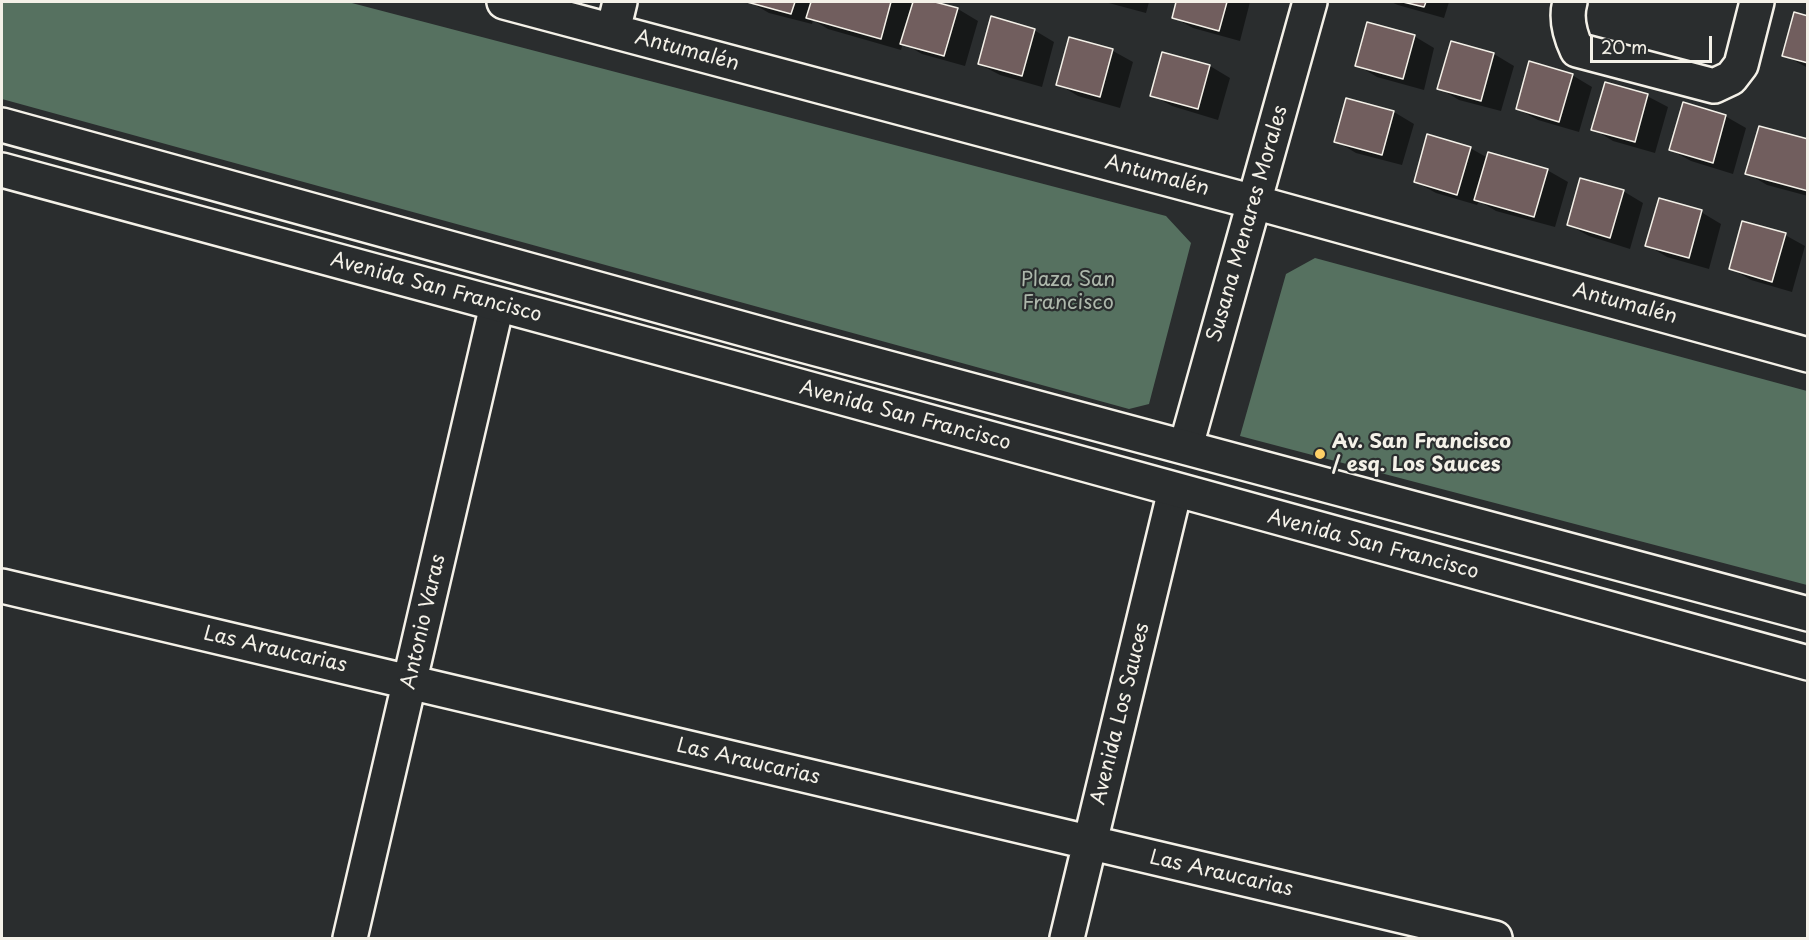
<!DOCTYPE html>
<html>
<head>
<meta charset="utf-8">
<style>
	body { margin:0 }
	#map { position:relative; width:1809px; height:940px; overflow:hidden; background:#2a2d2e; font-family:"Playpen Sans",sans-serif }
	canvas { display:block }
	.frame { position:absolute; inset:0; border:3px solid #f4f1e8; pointer-events:none }
	.scale { position:absolute; left:1590px; top:36px; width:122px; height:27px; box-sizing:border-box; border:3px solid #f4f1e8; border-top:0; padding-left:8px; font-size:18px; line-height:21px; white-space:nowrap; color:#f4f1e8; -webkit-text-stroke:4px #2a2d2e; paint-order:stroke }
</style>
</head>
<body>
<div id="map">
<canvas width="1809" height="940"></canvas>
<div class="frame"></div>
<div class="scale">20 m</div>
</div>
<script>
const ctx = document.querySelector('canvas').getContext('2d');
ctx.lineJoin = 'round';
function paint(path, color) {
  ctx.fillStyle = color;
  ctx.fill(path, 'evenodd');
}
function strokePath(path, color, width, dash) {
  ctx.strokeStyle = color;
  ctx.lineWidth = width;
  ctx.lineCap = dash ? 'butt' : 'round';
  ctx.setLineDash(dash || []);
  ctx.stroke(path);
}
function drawText(font, color, halo, rows, align = 'center') {
  ctx.font = font + ' "Playpen Sans",sans-serif';
  ctx.lineWidth = 4.5;
  ctx.setLineDash([]);
  ctx.textBaseline = 'middle';
  ctx.strokeStyle = halo;
  ctx.fillStyle = color;
  for (const [text, x, y, turn = 0] of rows) {
    ctx.save();
    ctx.translate(x, y);
    ctx.rotate((+turn || 0) * Math.PI / 180);
    ctx.textAlign = isNaN(turn) ? turn : align;
    if (halo) ctx.strokeText(text, 0, 0);
    ctx.fillText(text, 0, 0);
    ctx.restore();
  }
}
const green = new Path2D(`
	M2,2H348L1166,216L1191,243L1149,404L1129,409L2,99Z
	M1315,258L1807,391V585L1240,436L1286,274Z`);
const shadow = new Path2D(`
	M750,2H909L913,4L914,2H930L958,9L978,21L965,66L922,54L903,43L901,50L828,29L813,20L812,24L769,13Z
	M1105,2H1149L1146,13Z
	M1178,2H1250L1240,41L1193,28L1173,17Z
	M1391,2H1449L1444,18L1398,5Z
	M1808,17V68L1784,55Z
	M1034,30L1054,42L1042,87L1000,75L979,64Z
	M1414,36L1434,48L1424,90L1377,77L1357,65Z
	M1070,39L1113,51L1133,62L1120,108L1078,96L1058,84Z
	M1452,43L1494,54L1514,66L1501,111L1459,100L1439,88Z
	M1163,53L1210,66L1230,78L1218,120L1172,106L1152,95Z
	M1572,75L1592,87L1579,132L1538,120L1518,109Z
	M1647,96L1668,107L1655,153L1613,141L1593,129Z
	M1394,112L1414,124L1402,165L1356,153L1336,141Z
	M1725,116L1746,128L1733,174L1691,161L1671,150Z
	M1808,141V196L1767,185L1747,173Z
	M1470,148L1488,158L1547,170L1568,182L1555,227L1496,211L1479,201L1477,205L1436,193L1416,182Z
	M1623,191L1643,203L1630,249L1589,236L1569,225Z
	M1701,212L1721,224L1709,269L1667,257L1647,245Z
	M1785,235L1805,246L1792,292L1751,280L1730,268Z`);
const building = new Path2D(`
	M747,2H795L791,14Z
	M811,2H891L881,39L806,18Z
	M913,2H935L958,8L944,56L900,44Z
	M1176,2H1227L1219,31L1172,18Z
	M1403,2H1426L1424,7Z
	M1794,12L1808,16V63L1782,56Z
	M991,16L1035,29L1022,76L978,64Z
	M1367,22L1415,35L1403,79L1355,66Z
	M1069,37L1113,49L1100,97L1056,85Z
	M1451,41L1494,53L1481,101L1437,89Z
	M1162,52L1210,65L1198,109L1150,96Z
	M1529,61L1573,74L1559,122L1516,109Z
	M1605,82L1648,94L1635,142L1591,130Z
	M1346,98L1394,111L1382,155L1334,142Z
	M1683,102L1726,115L1713,163L1669,150Z
	M1759,126L1808,139V191L1745,174Z
	M1427,134L1471,147L1457,195L1414,182Z
	M1488,152L1548,169L1534,217L1474,200Z
	M1580,178L1624,190L1610,238L1567,225Z
	M1659,198L1702,210L1689,258L1645,246Z
	M1742,221L1786,233L1772,282L1729,269Z`);
const minor = new Path2D(`
	M504,2L1254,202L1808,355
	M1570,2C1565,19 1570,35 1577,50L1714,86L1731,78L1741,65L1757,2
	M613,31L620,2
	M1186,446L1310,2
	M2,586L1495,938
	M350,938L497,305
	M1067,938L1175,490`);
const major = new Path2D(`
	M2,125L787,341L1808,614
	M2,170L741,370L1808,663`);
const markers = [
	[1320,454,6,"#ffd166"]
];
const streetNames = [
	["Antumalén",687,51,15],
	["Antumalén",1157,176,15],
	["Susana Menares Morales",1248,224,-74],
	["Avenida San Francisco",436,288,15],
	["Antumalén",1625,304,15],
	["Avenida San Francisco",905,416,15],
	["Avenida San Francisco",1373,545,15],
	["Antonio Varas",424,622,-77],
	["Las Araucarias",275,650,13],
	["Avenida Los Sauces",1121,714,-76],
	["Las Araucarias",748,762,13],
	["Las Araucarias",1221,874,13]
];
const parkNames = [
	["Plaza San",1068,280],
	["Francisco",1068,303]
];
const poiNames = [
	["Av. San Francisco",1332,442],
	["/ esq. Los Sauces",1332,465]
];
paint(green, '#567160');
paint(shadow, '#0007');
paint(building, '#715e5e');
strokePath(building, '#f4f1e8', 1.5);
strokePath(minor, '#f4f1e8', 38);
strokePath(major, '#f4f1e8', 38);
strokePath(minor, '#2a2d2e', 33);
strokePath(major, '#2a2d2e', 33);
for (const [x, y, r, color] of markers) {
  const dot = new Path2D();
  dot.arc(x, y, r, 0, 2 * Math.PI);
  ctx.fillStyle = color;
  ctx.fill(dot);
  strokePath(dot, '#2a2d2e', 2);
}
drawText('20px', '#f4f1e8', '#2a2d2e', streetNames);
drawText('20px', '#adb7ab', '#2a2d2e', parkNames);
drawText('bold 20px', '#f4f1e8', '#2a2d2e', poiNames, 'left');
</script>
</body>
</html>
